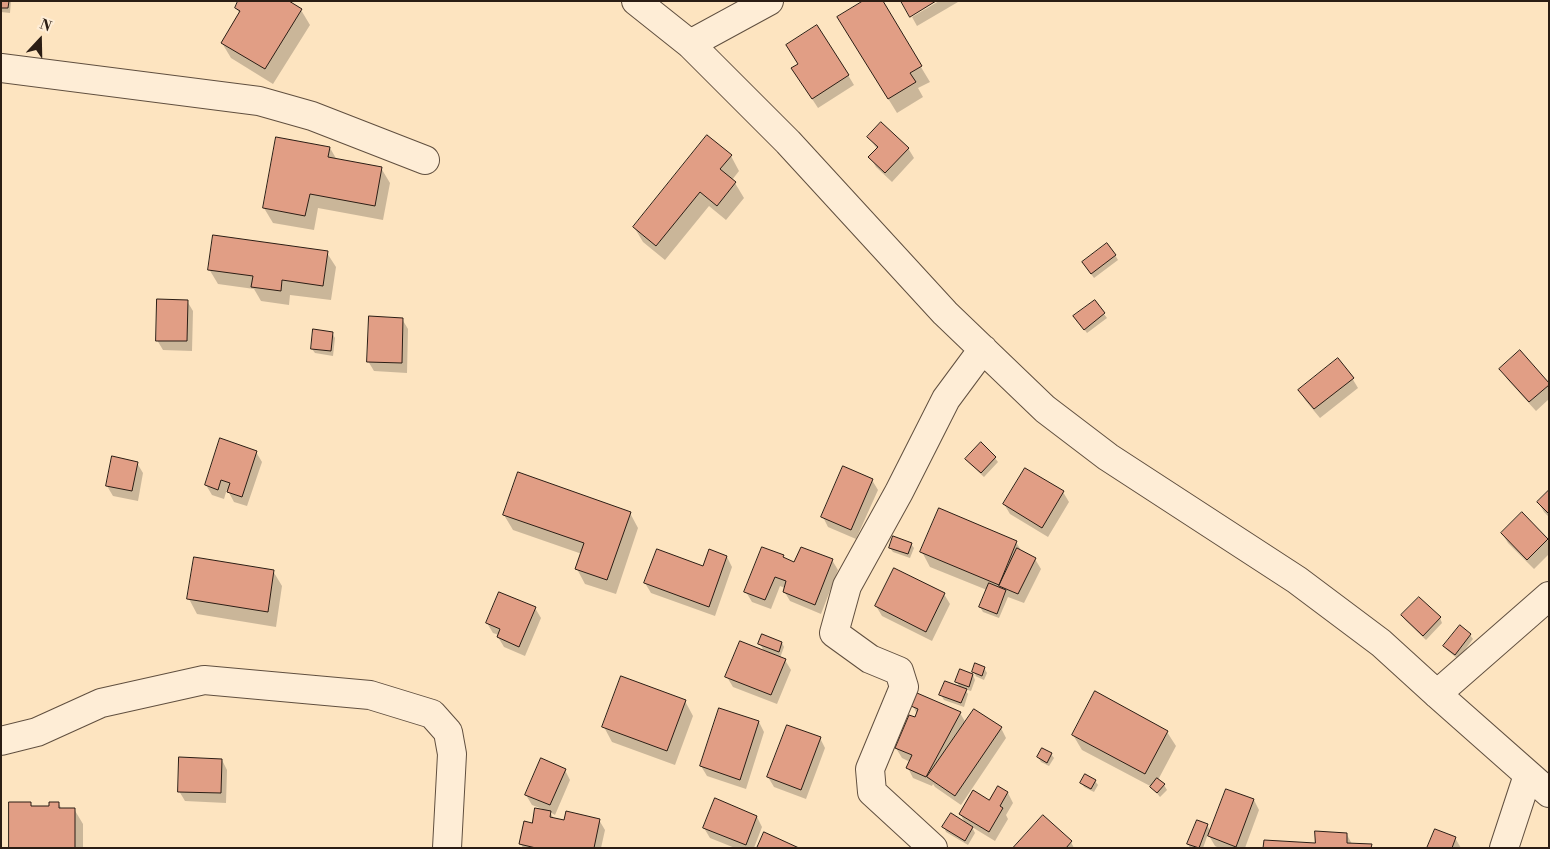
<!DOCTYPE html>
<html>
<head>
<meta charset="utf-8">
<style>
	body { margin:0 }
	#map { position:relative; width:1550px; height:849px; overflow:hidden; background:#fde4c0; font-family:"Libre Bodoni",serif }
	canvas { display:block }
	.frame { position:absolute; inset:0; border:2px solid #2b1d14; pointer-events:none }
	.north { position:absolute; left:15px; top:15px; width:50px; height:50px; -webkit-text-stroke:4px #feedd6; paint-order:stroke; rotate:21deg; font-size:14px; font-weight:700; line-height:20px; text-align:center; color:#2b1d14 }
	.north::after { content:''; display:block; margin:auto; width:18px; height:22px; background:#2b1d14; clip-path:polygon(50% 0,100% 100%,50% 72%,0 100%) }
</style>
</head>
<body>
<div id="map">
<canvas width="1550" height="849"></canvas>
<div class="frame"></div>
<div class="north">N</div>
</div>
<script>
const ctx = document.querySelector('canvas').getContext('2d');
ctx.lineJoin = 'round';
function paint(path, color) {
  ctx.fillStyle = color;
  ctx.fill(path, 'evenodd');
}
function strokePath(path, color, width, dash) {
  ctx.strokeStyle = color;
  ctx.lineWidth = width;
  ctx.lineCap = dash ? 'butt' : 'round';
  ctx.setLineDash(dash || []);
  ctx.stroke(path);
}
const shadow = new Path2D(`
	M1,1H11L10,13L1,12Z
	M881,1L930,82L918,88L923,97L897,113L847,32Z
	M939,1L958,2L917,26L912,17Z
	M236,8L301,10L310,25L273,84L231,58L222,43L240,14Z
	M799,64L848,75L854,85L818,108L799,79Z
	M869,137L908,148L914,158L892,182L876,167L870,157L877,149Z
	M330,148L337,160L381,168L390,183L383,220L318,208L314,230L273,223L264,208Z
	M731,156L739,171L732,180L735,183L744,198L726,220L709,206L665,260L643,242L634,227Z
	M327,253L336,267L331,300L290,295L289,305L261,301L254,289L218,284L209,269Z
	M1115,255L1118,260L1094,278L1083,263Z
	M187,301L193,311L192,351L163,350L157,340Z
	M1094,301L1107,318L1087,333L1078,321Z
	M402,319L408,329L407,373L374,371L368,361Z
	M332,333L335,338L333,356L315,353L312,349Z
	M1501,369L1549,385V399L1536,411L1507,379Z
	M1352,378L1358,388L1320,418L1305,400L1300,390Z
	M256,452L262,462L247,506L234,502L227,489L224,499L212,495L206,485Z
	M995,458L998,462L984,477L969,463L967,459Z
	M137,463L143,473L138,501L113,496L107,486Z
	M872,480L878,490L856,539L828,527L823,517Z
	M1063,492L1069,502L1048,537L1010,514L1004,504Z
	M1549,492V517L1544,512L1538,502Z
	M630,513L638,528L616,594L585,584L577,569L582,554L513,530L504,515Z
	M1522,514L1549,542V554L1534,569L1508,543L1502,533Z
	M1016,542L1022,552L1035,559L1041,569L1024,603L1008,597L999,618L983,612L980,607L987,590L930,567L922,552Z
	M911,544L914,548L910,558L893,552L890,548Z
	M783,556L784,559L795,563L832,560L838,570L821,614L790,601L784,591L785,588L780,586L771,609L752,602L746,592Z
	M727,557L732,567L715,616L651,593L645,583L704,567Z
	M273,571L282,586L276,627L197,614L189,599Z
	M944,594L950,604L932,641L882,616L876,606Z
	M535,608L541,618L525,656L504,647L498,637L499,635L493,633L487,623Z
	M1402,616L1440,618L1442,623L1426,640L1405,620Z
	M1460,626L1470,635L1473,639L1458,659L1447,650L1444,646Z
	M782,643L784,647L780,658L785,660L791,670L777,704L733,687L727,677L764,651L760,644Z
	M984,668L987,673L984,680L973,675L975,680L971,691L965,689L968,694L964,707L944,700L941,695L960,688L957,682L961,670L976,676L974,672Z
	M685,701L693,716L675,765L612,742L604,727Z
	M913,706L960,713L966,723L1001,728L1006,738L961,805L935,787L933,784L932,786L913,778L908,768L910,762L902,758L896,748L915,719L917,714Z
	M759,722L764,732L746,789L707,776L701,766Z
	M1167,732L1176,746L1158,780L1164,785L1167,790L1160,797L1152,787L1082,750L1073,735Z
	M820,738L825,748L806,799L774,787L768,777Z
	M1051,754L1054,758L1049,766L1041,762L1038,757Z
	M222,760L227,770L226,803L185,801L179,791Z
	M565,770L570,780L555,815L550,812L554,819L565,822L599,820L605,830L601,848H523L521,844L533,825L545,810L532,805L526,795Z
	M1095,781L1098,785L1094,792L1084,787L1082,783Z
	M1227,790L1254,800L1259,810L1245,848H1219L1215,846L1208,834L1203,848H1190L1188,844L1207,825L1211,832Z
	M1008,793L1013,803L1006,815L1008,819L995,841L972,827L975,833L968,845L946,832L944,827L966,824L960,814L990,802Z
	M30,803L32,807H50L58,803L62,809H74L83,824V848H11Z
	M757,817L762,827L754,848H735L710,838L704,828Z
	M1347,835L1352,844L1371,845L1372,848H1264L1316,845Z
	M1455,838L1461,848H1428Z
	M1071,842L1074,848H1015Z`);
const building = new Path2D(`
	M1,1H9L8,8H1Z
	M238,1H289L302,9L265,69L221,43L240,11L235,8Z
	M863,1H883L922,66L910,73L916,82L888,99L837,17Z
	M901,1H936L910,17Z
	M817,25L849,75L812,99L791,68L798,64L786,45Z
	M881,122L909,148L885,173L868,157L878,147L867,137Z
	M707,135L732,155L720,169L736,182L717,206L700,192L656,246L633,227Z
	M276,137L330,147L328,157L382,167L375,206L310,194L305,216L263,208Z
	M213,235L328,251L323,286L282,280L281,291L251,287L253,276L208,270Z
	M1107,243L1116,255L1091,274L1082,262Z
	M157,299L188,300L187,341H156Z
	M1095,300L1105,313L1084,330L1073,316Z
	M369,316L403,318L402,363L367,362Z
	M313,329L333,332L331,351L311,349Z
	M1520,350L1549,383V385L1529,402L1499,369Z
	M1338,358L1354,378L1314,409L1298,390Z
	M220,438L257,451L242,497L227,492L230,483L221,480L218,490L205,485Z
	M981,442L996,457L981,473L965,459Z
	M112,456L138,462L132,491L106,486Z
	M843,466L873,479L851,530L821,517Z
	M1025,468L1064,491L1042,528L1003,504Z
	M518,472L631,512L607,580L575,569L584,543L503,515Z
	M1549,490V514L1537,502Z
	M939,508L1017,541L999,585L920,552Z
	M1522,512L1548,539L1527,560L1501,533Z
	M893,536L912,543L908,554L889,548Z
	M762,547L784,555L783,557L794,562L801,547L833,559L815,605L783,592L786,581L775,577L765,600L744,592Z
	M1017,548L1036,558L1018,594L999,586Z
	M657,549L703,566L709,549L727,556L709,607L644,583Z
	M194,557L274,570L268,612L187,599Z
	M894,568L945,593L926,632L875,606Z
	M989,583L1006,590L997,614L979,607Z
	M499,592L536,607L519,647L497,637L500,629L486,623Z
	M1419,597L1441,617L1423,636L1401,615Z
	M1460,625L1471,634L1455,655L1443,646Z
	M762,634L782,642L779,652L758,644Z
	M740,641L786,659L771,695L725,677Z
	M975,663L985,667L982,676L972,672Z
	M960,669L973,674L969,687L955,682Z
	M621,676L686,700L667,751L602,727Z
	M945,681L967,689L961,703L939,695Z
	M1095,691L1168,731L1145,774L1072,735Z
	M917,693L961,712L926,777L906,768L912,755L895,748L909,715L915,717L918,709L911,706Z
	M719,708L759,721L740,780L700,766Z
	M974,709L1002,727L955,796L927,777Z
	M787,725L821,737L801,790L767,777Z
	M1042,748L1052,753L1047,763L1037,757Z
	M179,757L222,759L221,793L178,792Z
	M541,758L566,769L550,805L525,795Z
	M1085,774L1096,780L1091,789L1080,783Z
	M1157,778L1165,784L1157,793L1150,787Z
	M998,786L1008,792L1000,806L1003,808L989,832L959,814L973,790L989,800Z
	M1226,789L1254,799L1236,847L1208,836Z
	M715,798L757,816L746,845L703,828Z
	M9,802H31V806H49V802H59V808H75V848H9Z
	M535,808L551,811L550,817L564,820L566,811L600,819L594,848H536L519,844L524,821L532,823Z
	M951,813L973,827L965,841L942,827Z
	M1043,815L1072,841L1066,848H1013Z
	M1197,820L1208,824L1199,848L1187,844Z
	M1435,829L1456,837L1452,848H1427Z
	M1315,831L1347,833V843L1372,844L1371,848H1263L1264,840L1315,843Z
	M764,832L799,848H757Z`);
const minor = new Path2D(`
	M636,1L690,44L788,142L945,313L1045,409L1108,457L1297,580L1381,643L1437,694L1549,793
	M690,44L769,1
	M1,68L259,101L312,116L425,160
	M1437,694L1549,596
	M1,741L37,732L101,703L204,680L370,695L432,714L448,732L452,754L447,848
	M933,848L872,792L870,769L904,687L899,671L870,659L834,633L847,586L899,492L946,399L983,349
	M1504,848L1528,775`);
paint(shadow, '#0003');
paint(building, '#e19e85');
strokePath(building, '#2b1d14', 1);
strokePath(minor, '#604f3f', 30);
strokePath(minor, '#feedd6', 28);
</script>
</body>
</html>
